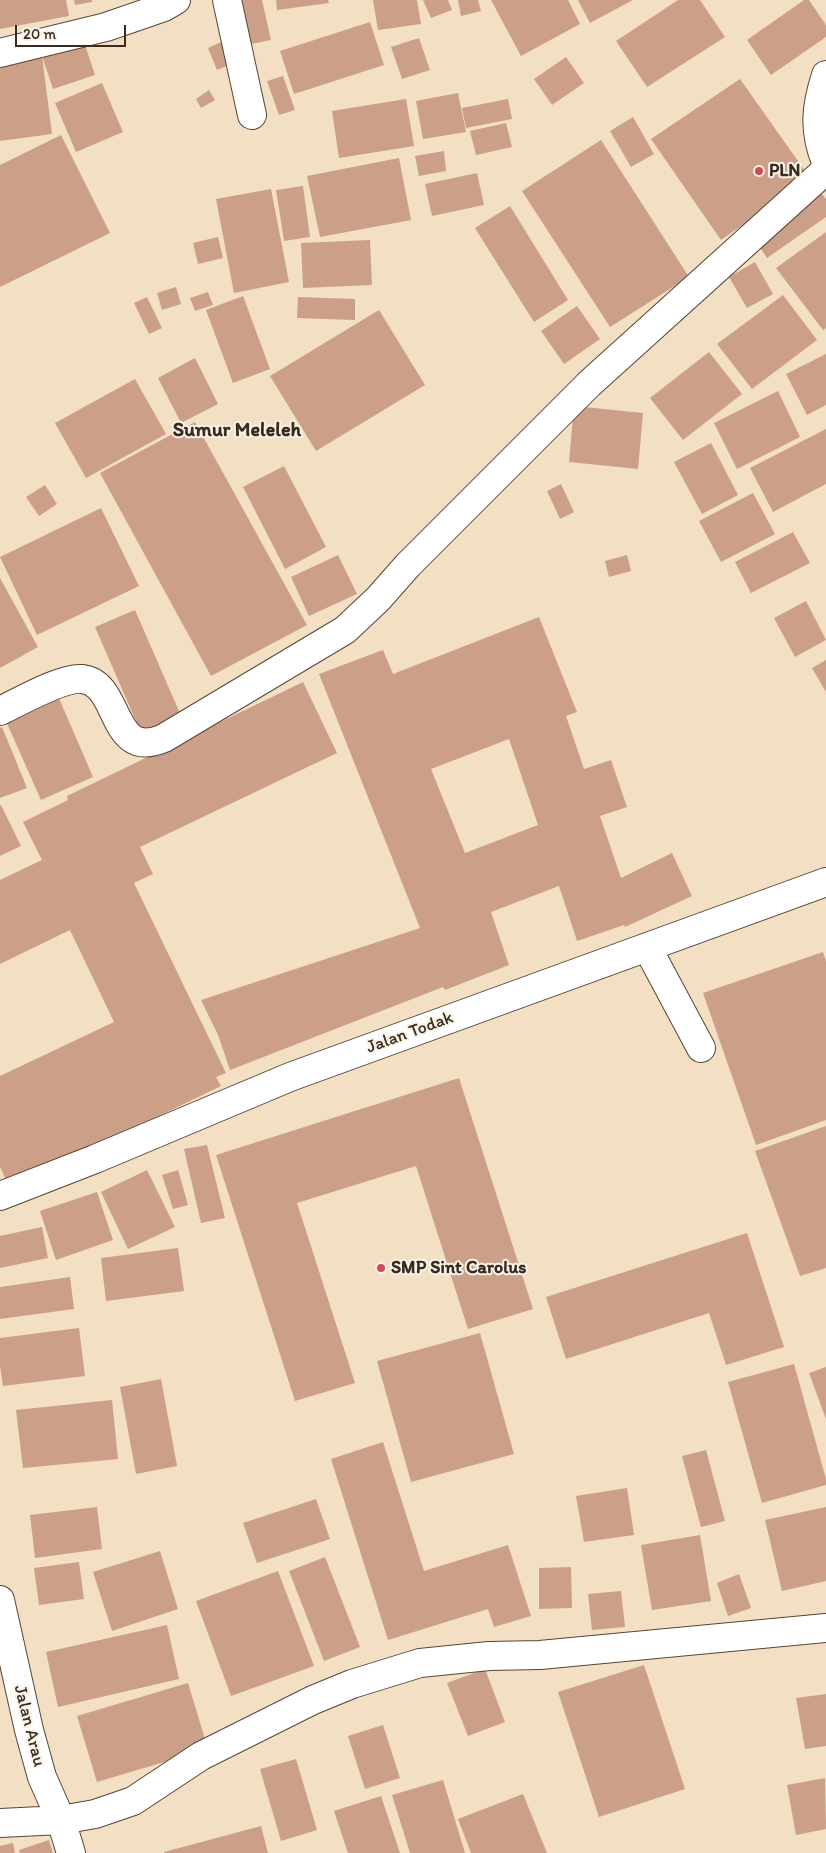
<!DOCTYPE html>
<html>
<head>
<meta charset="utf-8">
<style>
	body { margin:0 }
	#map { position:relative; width:826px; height:1853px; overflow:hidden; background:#f3dfc3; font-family:Itim,sans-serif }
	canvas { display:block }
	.scale { position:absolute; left:15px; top:25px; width:111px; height:22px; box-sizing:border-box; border:2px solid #3b2a1e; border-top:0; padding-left:6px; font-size:15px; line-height:18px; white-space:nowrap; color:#3b2a1e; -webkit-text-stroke:4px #f7f3e8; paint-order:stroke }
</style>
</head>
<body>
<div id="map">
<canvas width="826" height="1853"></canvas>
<div class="scale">20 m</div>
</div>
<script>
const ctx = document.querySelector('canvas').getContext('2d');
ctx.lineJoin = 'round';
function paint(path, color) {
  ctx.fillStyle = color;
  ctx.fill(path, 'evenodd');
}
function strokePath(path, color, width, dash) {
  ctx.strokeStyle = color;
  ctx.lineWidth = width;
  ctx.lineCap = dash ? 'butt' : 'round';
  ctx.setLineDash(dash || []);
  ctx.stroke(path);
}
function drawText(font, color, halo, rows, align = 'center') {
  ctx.font = font + ' Itim,sans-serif';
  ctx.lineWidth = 4;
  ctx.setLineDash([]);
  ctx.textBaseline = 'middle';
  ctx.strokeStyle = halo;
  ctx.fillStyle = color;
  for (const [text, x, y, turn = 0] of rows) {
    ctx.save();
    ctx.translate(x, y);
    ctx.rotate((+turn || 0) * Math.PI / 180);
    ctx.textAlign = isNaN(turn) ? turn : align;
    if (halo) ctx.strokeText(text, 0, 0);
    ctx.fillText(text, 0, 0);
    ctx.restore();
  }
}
const building = new Path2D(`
	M0,0H66L69,16L0,29Z
	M74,0H92V2L75,5Z
	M231,0H262L271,40L242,46Z
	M276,0H328L329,3L277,10Z
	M373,0H417L421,24L378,30Z
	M423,0H448L452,10L431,18Z
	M458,0H478L481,11L461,16Z
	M491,0H568L580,24L521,56Z
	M578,0H633L590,23Z
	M678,0H700L725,37L647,87L616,41Z
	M804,0H809L826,25V37L771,75L747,40Z
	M370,22L384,65L294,94L280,51Z
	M419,38L430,70L402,79L391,47Z
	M84,42L95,75L53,89L42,56Z
	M221,42L231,64L217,70L208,48Z
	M42,56L52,134L0,141V62Z
	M566,57L584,83L552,105L534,79Z
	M283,76L295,110L279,115L267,81Z
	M740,79L810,178L721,240L651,139Z
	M102,83L123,132L76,152L55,103Z
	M209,90L215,100L201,108L196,99Z
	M458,93L466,132L423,139L416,101Z
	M406,99L414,146L339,158L332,111Z
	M508,99L512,119L466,128L462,108Z
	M633,117L654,154L631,167L610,131Z
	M506,123L512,147L476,155L470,131Z
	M61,135L110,233L0,287V165Z
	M601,140L689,277L610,327L522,191Z
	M444,151L446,171L419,176L415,156Z
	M399,158L411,220L320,237L307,176Z
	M477,173L484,205L432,216L425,184Z
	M303,186L310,237L284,241L276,190Z
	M271,189L289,282L234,293L216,199Z
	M822,194L826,199V217L767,258L755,240Z
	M510,206L568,300L534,322L475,228Z
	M826,232V328L823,330L776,268Z
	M218,237L223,258L198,264L193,243Z
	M370,240L372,285L303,288L301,243Z
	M755,262L773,294L747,308L729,277Z
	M176,287L181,304L162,310L157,293Z
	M208,292L213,305L195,311L190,298Z
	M783,295L817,340L752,389L717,344Z
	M243,296L270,369L233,383L206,310Z
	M147,297L162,328L149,334L134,303Z
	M298,297L355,299V320L297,318Z
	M577,306L600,339L564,364L541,331Z
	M379,310L425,385L316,451L270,376Z
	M709,352L742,394L683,440L650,398Z
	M826,354V405L807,415L786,374Z
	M195,358L218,404L181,423L158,378Z
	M135,379L166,434L86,478L55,423Z
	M778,391L800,437L737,469L714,423Z
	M574,406L643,413L638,469L569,462Z
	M195,422L307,625L211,676L100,473Z
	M826,429V484L773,512L750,468Z
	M711,443L738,495L702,514L674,462Z
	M284,466L326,547L285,569L243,487Z
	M561,484L574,512L560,519L547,491Z
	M45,485L57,504L39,516L26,497Z
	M753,493L775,534L721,562L699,521Z
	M101,508L139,586L37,635L0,557Z
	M793,532L810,563L751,593L735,562Z
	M338,555L357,594L309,616L291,577Z
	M627,555L631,571L609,577L605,561Z
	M0,578L38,647L0,668Z
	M806,601L826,640L795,657L774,618Z
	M135,610L182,718L142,735L95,627Z
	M539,617L577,712L566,716L584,769L611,760L627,807L600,816L621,878L672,853L692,896L625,927L624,925L577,941L559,886L491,912L509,965L445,990L443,987L230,1070L218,1035L201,1000L420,928L319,674L383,650L393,674ZM509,739L538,825L465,853L431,769Z
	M826,660V692L812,668Z
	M303,682L337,753L140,847L153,874L134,883L226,1073L216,1077L221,1086L10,1188L0,1167V1076L114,1022L70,930L0,964V880L42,860L23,822L68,800L67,796Z
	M58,696L93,777L41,800L5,719Z
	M2,727L27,788L0,798V728Z
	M1,805L21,846L0,856V806Z
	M823,952L826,961V1120L756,1145L703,993Z
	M459,1078L533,1309L468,1329L416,1166L297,1203L355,1383L295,1401L216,1155Z
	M826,1126V1268L800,1276L755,1151Z
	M207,1145L225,1218L201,1223L184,1149Z
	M147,1170L175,1227L128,1249L101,1192Z
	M178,1170L188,1205L173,1209L162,1175Z
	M97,1192L113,1240L56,1260L40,1211Z
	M42,1227L48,1258L0,1268V1236Z
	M747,1233L784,1347L726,1365L709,1313L566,1359L546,1297Z
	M178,1248L184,1291L106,1301L101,1258Z
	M70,1277L74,1309L0,1319V1287Z
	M79,1328L85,1376L3,1386L0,1366V1338Z
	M480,1333L514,1454L411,1482L377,1361Z
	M794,1364L826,1479V1485L762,1503L728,1382Z
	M826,1367V1419L809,1373Z
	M161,1379L177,1466L136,1474L120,1387Z
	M112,1400L118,1459L23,1468L16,1410Z
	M383,1442L424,1571L508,1545L531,1616L494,1627L488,1609L388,1640L331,1459Z
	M706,1450L725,1521L701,1527L682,1456Z
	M627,1488L634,1535L584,1542L576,1496Z
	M316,1499L330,1539L257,1563L243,1523Z
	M97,1507L102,1549L35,1558L30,1515Z
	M826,1507V1581L782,1591L765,1520Z
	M700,1535L711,1601L652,1610L641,1545Z
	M160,1551L178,1609L112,1631L93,1572Z
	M325,1557L360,1647L324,1661L289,1571Z
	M79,1562L84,1599L39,1605L34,1568Z
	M571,1567L572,1608L539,1609V1568Z
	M278,1571L314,1666L231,1696L196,1601Z
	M739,1574L751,1608L728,1616L717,1583Z
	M621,1591L625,1627L592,1630L588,1594Z
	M167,1625L179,1679L58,1707L46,1652Z
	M644,1665L685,1789L599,1817L558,1692Z
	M485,1669L505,1722L468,1736L447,1683Z
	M188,1683L208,1749L97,1782L77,1716Z
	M826,1694V1746L805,1749L796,1698Z
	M383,1725L400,1778L365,1789L348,1736Z
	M296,1759L317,1830L281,1841L260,1769Z
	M825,1778L826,1829L796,1835L787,1785Z
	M443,1780L465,1853H410L392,1795Z
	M523,1794L547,1853H471L458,1819Z
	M381,1796L400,1853H348L334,1811Z
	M261,1826L268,1853H164V1852Z
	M49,1840L53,1853H20L19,1850Z
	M13,1843L15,1853H0V1846Z`);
const minor = new Path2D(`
	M227,0L252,115
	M0,53L106,27L164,7L176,0
	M826,75C816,106 813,130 826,162
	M0,711C19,702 62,677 82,679C122,683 109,762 164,738L345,630L378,599L408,565L589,384L826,170
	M647,947L701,1048
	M0,1196L95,1159L290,1077L826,882
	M0,1600L29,1730L42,1777L61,1820L71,1853
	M0,1823L61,1820L95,1814L133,1801L201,1756L313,1700L352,1684L420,1663L489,1656L540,1655L826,1628`);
const markers = [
	[759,171,5,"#d1495b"],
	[381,1268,5,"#d1495b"]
];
const poiNames = [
	["PLN",769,171],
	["SMP Sint Carolus",391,1268]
];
const streetNames = [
	["Jalan Todak",410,1033,-20],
	["Jalan Arau",29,1726,76]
];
const quarterNames = [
	["Sumur Meleleh",237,431]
];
paint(building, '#cc9f89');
strokePath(minor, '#574537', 30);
strokePath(minor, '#fff', 28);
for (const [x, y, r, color] of markers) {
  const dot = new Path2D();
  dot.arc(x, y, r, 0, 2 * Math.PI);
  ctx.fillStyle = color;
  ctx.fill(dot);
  strokePath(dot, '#f7f3e8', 2);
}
drawText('bold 18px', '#3b2a1e', '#f7f3e8', poiNames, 'left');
drawText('18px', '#3b2a1e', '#f7f3e8', streetNames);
drawText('bold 20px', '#3b2a1e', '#f7f3e8', quarterNames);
</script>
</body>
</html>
